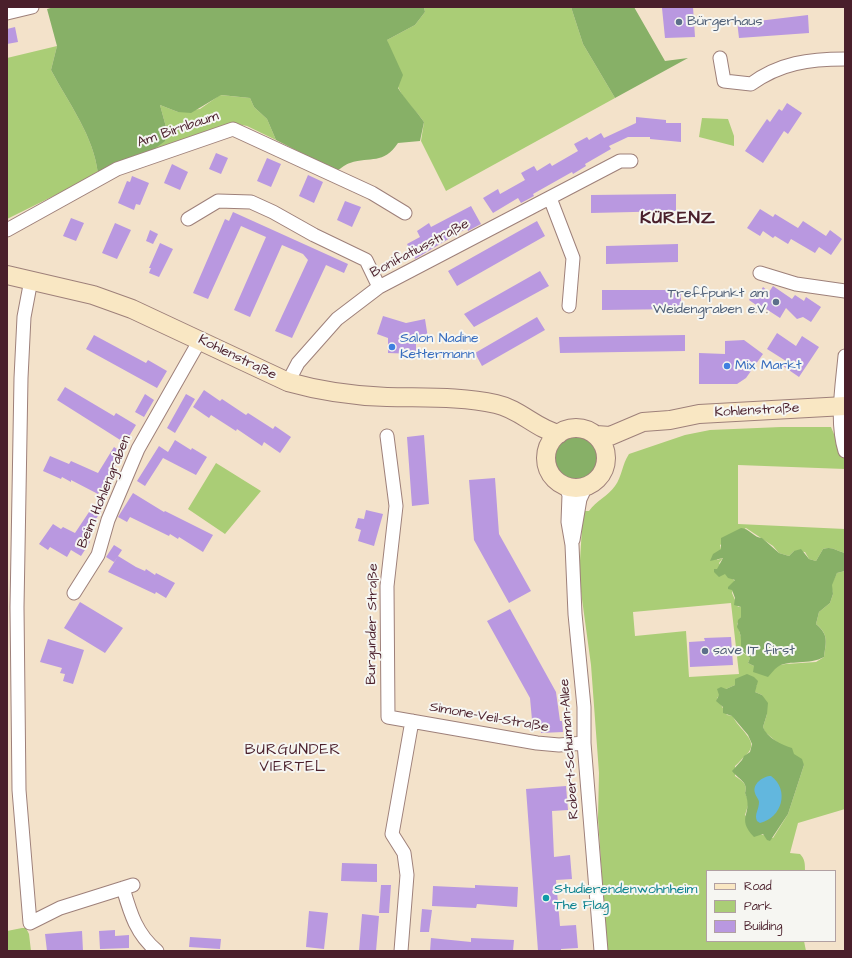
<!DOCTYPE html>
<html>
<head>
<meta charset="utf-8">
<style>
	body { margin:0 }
	#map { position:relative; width:852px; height:958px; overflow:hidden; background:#f3e2ca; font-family:"Architects Daughter",sans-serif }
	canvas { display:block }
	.frame { position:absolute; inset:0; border:8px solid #4a1f2b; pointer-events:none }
	.legend { position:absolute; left:706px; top:870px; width:130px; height:72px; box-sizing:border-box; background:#f6f6f2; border:1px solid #b1a0a2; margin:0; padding:5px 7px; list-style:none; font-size:12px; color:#4a1f2b }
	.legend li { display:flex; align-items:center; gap:8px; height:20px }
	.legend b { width:20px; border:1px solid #b1a0a2 }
</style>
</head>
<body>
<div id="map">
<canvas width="852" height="958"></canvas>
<div class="frame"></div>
<ul class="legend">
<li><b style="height:5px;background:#f9e7c3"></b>Road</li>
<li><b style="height:11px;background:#aacd76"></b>Park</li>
<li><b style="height:11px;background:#b998e0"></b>Building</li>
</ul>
</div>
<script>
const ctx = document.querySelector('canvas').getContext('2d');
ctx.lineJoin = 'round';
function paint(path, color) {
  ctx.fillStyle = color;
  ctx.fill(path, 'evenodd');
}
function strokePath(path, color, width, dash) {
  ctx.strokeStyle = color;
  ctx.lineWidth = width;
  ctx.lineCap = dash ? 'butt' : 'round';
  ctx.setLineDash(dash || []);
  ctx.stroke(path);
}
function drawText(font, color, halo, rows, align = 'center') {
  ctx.font = font + ' "Architects Daughter",sans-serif';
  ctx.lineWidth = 4;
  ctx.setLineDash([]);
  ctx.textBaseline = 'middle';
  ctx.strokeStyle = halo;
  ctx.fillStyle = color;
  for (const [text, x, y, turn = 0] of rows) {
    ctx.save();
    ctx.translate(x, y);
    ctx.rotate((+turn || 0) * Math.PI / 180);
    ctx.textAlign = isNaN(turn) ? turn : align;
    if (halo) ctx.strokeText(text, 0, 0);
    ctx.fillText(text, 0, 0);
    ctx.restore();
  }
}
const green = new Path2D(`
	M424,7H571L583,44L615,98L446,191L421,141L424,122C416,110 405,102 399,89C392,75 390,55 387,40L415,25L425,12Z
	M57,46L51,70C69,104 94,136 98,174L7,219V58Z
	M220,95L250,98L254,107L267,119L276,140L247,126L237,124L153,150L166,127L160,105L178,112L200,109Z
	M702,118L728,119L734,136V146L699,137Z
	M781,427H831L845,460V469L738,465V524L845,529V553C836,551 833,546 823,549L816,561L809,559L805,552L794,551L789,556L779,553L773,546L746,528L720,545L721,549L717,560L723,558L719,563L725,573L735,581L732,593L738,607H741V617L737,624L742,640L741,651L750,658L748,663L754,666V669L786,664L816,662L824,657C826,643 829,634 816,624L819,612L830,603L833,594L831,585L837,573L845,571V809L798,823L790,853L800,854C805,859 805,864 805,871H707V941H804L806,951H607L598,818L599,773L591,665L579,577L583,511H589C596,501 608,496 615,486C622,477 622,464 629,454L685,435L710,430ZM731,603L739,674L689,677L686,631L635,636L633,612ZM735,685H757L755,688V692L762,695L767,714L763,727L765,732L804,765L788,814L773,838L760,834L745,815L749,802L745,793C748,784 742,781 735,776V766C740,762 742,758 746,755C762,741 737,729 733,716L727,715L717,698L726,689Z
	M216,463L261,491L225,534L188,509Z
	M22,928H26L29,934L31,951H7V931Z`);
const forest = new Path2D(`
	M54,7H424L425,12L415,25L387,40L403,75L398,88C406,101 416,110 424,122L420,141L398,143C383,165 371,156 350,163C346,164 341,168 337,171L276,140L267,119L254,107L250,98L221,95L191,113L178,112L160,105L166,127L165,141L153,150L98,174C94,136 69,104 51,70L57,46L47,9Z
	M571,7H634L665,61L688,58L615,98L583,44Z
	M555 459a22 22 0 1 1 44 0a22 22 0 1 1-44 0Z
	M741,528C749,528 754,538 762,538L779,553L789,556L794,551L801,549L809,559L816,561L823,549C833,546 836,551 845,553V571L837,573L832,585L833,594L830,603L819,612L816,624C829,635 826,642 824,657C810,665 788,660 779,666C775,668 771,674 768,677L753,672L754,666L748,663L750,658L741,650C741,640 742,635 737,627L738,620L741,617V607L734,605L735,598L732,590L728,589V587L735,580L728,578L725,574L719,577L714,572V569H717L723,558L710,561L713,554L721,549V538Z
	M747,674L754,677L758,681L755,692L762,695L768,703L767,714L763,727C767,738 782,745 792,748L794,754L802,759L804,765L788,814L770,841L767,840L763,834L754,837C735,817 754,814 745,793C749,782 738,779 732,771L742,760L744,756L750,752L752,744L748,735L732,716L723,713V707L716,701L719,695L717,689L721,687L726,689L735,685V679Z`);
const water = new Path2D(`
	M771,776C790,790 782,818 760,823L757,821C754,814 759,810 759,802C759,799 756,797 755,793C752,784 763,776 771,776Z`);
const building = new Path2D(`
	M678,7H693L695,37L665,38L662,8Z
	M808,15L809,33L739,38L737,21L758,19V21Z
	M15,27L18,42L7,44V29Z
	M787,103L802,113L788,134L784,131L763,163L745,151L767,119L770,122L779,109L782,111Z
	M636,117L666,120V123H681V142L650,139V137H628L609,146L611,149L585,164L586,166L573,174L572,172L533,194L534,196L521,203L518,198L493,213L483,198L498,189L500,194L525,180L521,173L534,166L537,171L550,163L552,166L578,151L574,144L587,137L589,140L601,133L604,138L636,123Z
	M216,153L228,158L221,174L209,169Z
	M267,158L281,164L271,187L257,181Z
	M172,164L188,172L180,190L164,183Z
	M308,175L323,182L314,203L299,196Z
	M132,176L149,183L140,205L136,204L134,210L118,203L127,181L130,182Z
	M676,194V211L591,213V195Z
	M345,201L361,207L352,227L337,220Z
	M471,206L481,224L468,231L467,228L415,259L407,244L420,237L417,231L429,223L431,227Z
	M760,209L773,217L775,214L798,228L803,221L826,236L830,230L842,239L831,255L819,247L815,253L791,239L788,244L775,236L773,238L763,231L760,236L747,228Z
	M233,212L348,264L344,273L326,265L292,338L275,331L308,260L303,254L282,245L250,317L234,310L266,237L241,226L208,299L193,293L225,219L229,221Z
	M71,218L84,223L76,241L63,236Z
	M537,221L545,236L457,286L448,271Z
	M115,223L131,230L117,259L102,253Z
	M150,230L158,234L153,244L146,241Z
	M160,243L173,249L159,277L149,273L151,268H149Z
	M678,244V262L606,264V246Z
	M540,271L549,286L474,327L464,314Z
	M773,286L792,299L795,295L804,301L806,297L821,307L811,322L803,317L797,319L786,308L780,318L760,305L759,307L749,300L756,289L760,292L763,287L769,292Z
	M602,290H681V309L602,310Z
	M383,316L406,323L425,319L428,338L416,342V354L388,353V338L377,334Z
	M537,317L545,330L482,366L475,353Z
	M777,333L796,346L802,336L819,347L799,377L783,366L786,361L767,349Z
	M94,335L146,363L148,360L167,371L157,388L86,349Z
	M685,335V351L560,353L559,337Z
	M744,340L763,354L746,378L737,384H699V353L725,354V341Z
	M65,387L114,416L116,413L136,425L125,443L57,400Z
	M204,390L220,401L222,399L246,415L248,413L273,429L275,426L291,437L280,453L264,442L262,446L237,429L236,431L211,415L209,418L193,407Z
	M145,394L154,400L144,417L135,412Z
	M186,394L195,399L175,433L167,428Z
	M424,435L429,504L412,506L407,437Z
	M175,440L191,450L192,448L207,457L196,475L163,458L145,486L137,481L159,446L168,452Z
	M114,447L123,453L98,494L71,480V482L62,477L61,479L43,471L50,456L69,464L71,461L98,473Z
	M495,478L499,534L531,591L509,603L474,540L469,480Z
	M133,493L164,512L165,511L213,535L203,552L179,537L178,539L170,534L169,536L130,517L127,522L118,517Z
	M93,506L101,511L84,538L90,542L81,556L71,550L67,557L50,547L48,550L39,544L53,524L61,529L63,527L75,533Z
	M366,510L383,514L374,546L358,541L361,530L355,528L358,518L364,519Z
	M114,545L122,550L114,562L106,557Z
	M118,556L136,567L145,571L146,569L155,575L156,573L175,583L166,598L156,592L155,594L108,572Z
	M80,602L123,628L105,653L64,628Z
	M510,609L556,692L560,721H562L563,732L541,733L540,719L532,720L530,698L487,621Z
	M731,637L733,665L690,667L689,642L705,641L704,638Z
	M48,639L84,650L73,684L63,681L65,674L60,673L62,668L40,662Z
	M566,786L568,810L552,811L554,857L570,855L572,879L556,880L560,926L576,925L578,948L561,949V951H538L526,789Z
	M342,863L377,864V882L341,881Z
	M381,885H391L389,913H379Z
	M475,885L518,887L517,907L477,904L476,908L432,906L433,886L475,888Z
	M422,909L432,910L429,932H420Z
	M309,911L328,913L324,949L306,947Z
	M362,914L379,916L376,951H359Z
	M115,930V936L129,935V948L100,949L99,931Z
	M82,931L83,951H47L45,934Z
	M190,937L221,939L220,949L189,947Z
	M431,938L471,942V938L514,940L513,951H430Z`);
const minor = new Path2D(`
	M7,13L32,7
	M720,58L724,81L751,84C780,63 809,59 845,59
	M550,198L573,258L569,306
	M188,219L218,201L251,202L273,212L314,235L366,260L379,287
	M7,230L117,169L233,129L372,193L405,213
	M760,273L796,284L845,291
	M31,280L24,317L21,378L17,607L19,790L30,923L60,908L133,885
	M845,356C842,388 836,421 845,451
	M288,382L298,363L337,319L379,287L620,161H631
	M387,436L396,506L387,586L388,717L537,743L559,745L584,743
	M565,485L569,495L568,522L572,545L575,614L584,707V743L601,951
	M573,540L580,499L586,486
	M74,593L98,555L108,520L138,449L200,340
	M123,888C130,912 136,934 157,951
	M401,951L407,875L404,853L392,834L412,721`);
const secondary = new Path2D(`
	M7,275L93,295L132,309L288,382C320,391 354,396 387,397C423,398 461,396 496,404C520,409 536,429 559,434
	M546 458a30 30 0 1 1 60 0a30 30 0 1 1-60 0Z
	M596,435L610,436L643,422L670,420L699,414L845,406`);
const markers = [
	[679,22,4,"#5c6f8a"],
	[776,302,4,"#5c6f8a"],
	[392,347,4,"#3f7fe0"],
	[727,366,4,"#3f7fe0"],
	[705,651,4,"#5c6f8a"],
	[546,898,4,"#0f9aa8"]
];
const serviceNames = [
	["Bürgerhaus",687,22],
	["Treffpunkt am",768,294,"right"],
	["Weidengraben e.V.",768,310,"right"],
	["save IT first",713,651]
];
const streetNames = [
	["Am Birnbaum",178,130,-19],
	["Bonifatiusstraße",420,249,-28],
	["Kohlenstraße",237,358,26],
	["Kohlenstraße",757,411,-3],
	["Beim Hohlengraben",105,492,-68],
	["Burgunder Straße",373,624,-89],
	["Simone-Veil-Straße",489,718,10],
	["Robert-Schuman-Allee",570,749,-94]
];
const shopNames = [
	["Salon Nadine",400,339],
	["Kettermann",400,355],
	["Mix Markt",735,366]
];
const cultureNames = [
	["Studierendenwohnheim",554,890],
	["The Flag",554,906]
];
const neighbourhoodNames = [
	["BURGUNDER",293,751],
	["VIERTEL",293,768]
];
const districtNames = [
	["KÜRENZ",678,219]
];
paint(green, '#aacd76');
paint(forest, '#87b067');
paint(water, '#62b7de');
paint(building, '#b998e0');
strokePath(minor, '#9e807a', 15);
strokePath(secondary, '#9e807a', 20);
strokePath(minor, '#fff', 13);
strokePath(secondary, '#f9e7c3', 18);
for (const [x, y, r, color] of markers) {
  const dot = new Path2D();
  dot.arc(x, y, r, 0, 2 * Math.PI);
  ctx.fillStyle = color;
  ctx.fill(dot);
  strokePath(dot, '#f6f6f2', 1.5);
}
drawText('14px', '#4e5e75', '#f6f6f2', serviceNames, 'left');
drawText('14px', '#4a1f2b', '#f6f6f2', streetNames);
drawText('14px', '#366cbe', '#f6f6f2', shopNames, 'left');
drawText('14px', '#0d838f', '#f6f6f2', cultureNames, 'left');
ctx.letterSpacing = '1px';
drawText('15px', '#4a1f2b', '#f6f6f2', neighbourhoodNames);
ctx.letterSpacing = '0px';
ctx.letterSpacing = '1px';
drawText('bold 18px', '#4a1f2b', '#f6f6f2', districtNames);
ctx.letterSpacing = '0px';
</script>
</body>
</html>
